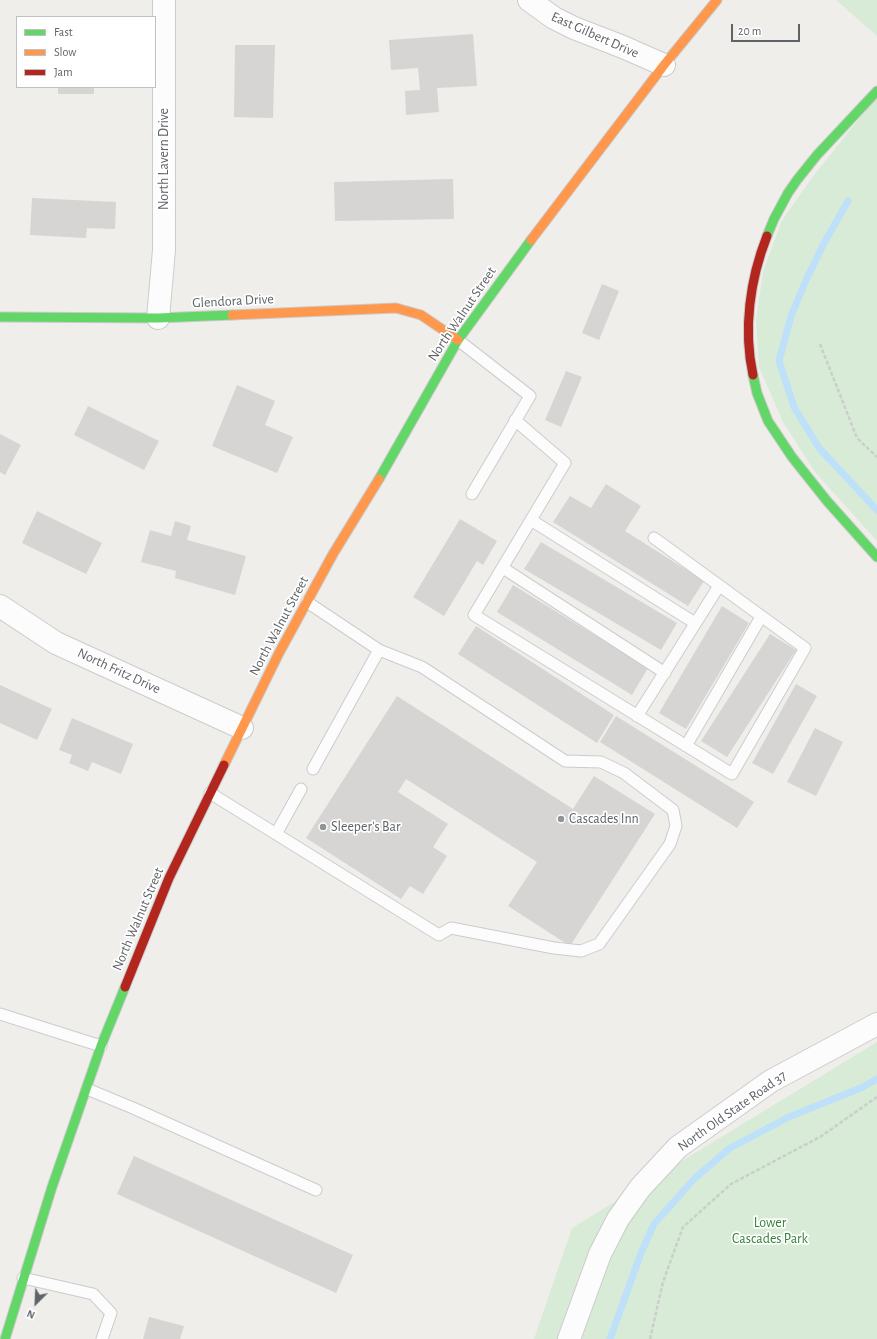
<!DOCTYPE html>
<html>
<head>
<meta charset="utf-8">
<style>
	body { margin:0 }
	#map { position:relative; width:877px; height:1339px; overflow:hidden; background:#efeeea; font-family:"Alegreya Sans",sans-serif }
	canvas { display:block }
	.legend { position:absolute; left:16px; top:16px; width:140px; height:72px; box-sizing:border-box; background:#fff; border:1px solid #bfc1c3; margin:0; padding:5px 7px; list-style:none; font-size:12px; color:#5f6368 }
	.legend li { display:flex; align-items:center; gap:8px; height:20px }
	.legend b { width:20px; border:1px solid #bfc1c3 }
	.north { position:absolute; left:16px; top:1283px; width:40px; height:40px; -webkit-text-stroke:3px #fff; paint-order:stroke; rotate:204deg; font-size:11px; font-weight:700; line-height:16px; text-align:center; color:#5f6368 }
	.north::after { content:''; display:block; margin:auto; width:14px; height:18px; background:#5f6368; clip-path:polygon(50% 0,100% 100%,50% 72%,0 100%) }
	.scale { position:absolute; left:731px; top:24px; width:69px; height:18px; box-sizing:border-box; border:2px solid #5f6368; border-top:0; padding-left:5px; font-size:12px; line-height:14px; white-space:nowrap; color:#5f6368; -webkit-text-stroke:3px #fff; paint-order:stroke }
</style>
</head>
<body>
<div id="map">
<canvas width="877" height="1339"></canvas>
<ul class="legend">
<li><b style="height:5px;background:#63d668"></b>Fast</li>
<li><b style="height:5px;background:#ff974d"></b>Slow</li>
<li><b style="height:5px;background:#b3261e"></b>Jam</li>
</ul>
<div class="north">N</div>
<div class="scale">20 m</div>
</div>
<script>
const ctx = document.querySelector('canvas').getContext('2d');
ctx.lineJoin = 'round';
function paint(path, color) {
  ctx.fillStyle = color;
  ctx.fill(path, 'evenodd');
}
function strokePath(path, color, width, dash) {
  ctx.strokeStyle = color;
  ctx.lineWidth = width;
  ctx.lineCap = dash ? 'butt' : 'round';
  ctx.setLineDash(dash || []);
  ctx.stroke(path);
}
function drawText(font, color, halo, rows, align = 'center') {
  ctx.font = font + ' "Alegreya Sans",sans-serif';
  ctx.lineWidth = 3.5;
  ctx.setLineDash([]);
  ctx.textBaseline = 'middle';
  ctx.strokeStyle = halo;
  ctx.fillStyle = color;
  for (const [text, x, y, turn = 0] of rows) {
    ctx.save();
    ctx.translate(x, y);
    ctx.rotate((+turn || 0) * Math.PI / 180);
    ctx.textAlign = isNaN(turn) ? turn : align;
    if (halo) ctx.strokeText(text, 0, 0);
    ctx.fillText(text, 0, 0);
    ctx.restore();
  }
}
const green = new Path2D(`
	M836,0H877V36Z
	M877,96V541L815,472L783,422L759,367L756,320L763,272L781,222L811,179Z
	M877,1042V1339H534L572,1228Z`);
const stream = new Path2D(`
	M848,201L824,243L807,278L791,316L779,361L794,407L819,448L877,510
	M610,1339L641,1253L654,1224L695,1178L730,1148L789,1117L863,1087L877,1079`);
const building = new Path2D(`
	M473,34L477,86L437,88L439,112L406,115L405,91L420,90L418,68L391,70L389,40Z
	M235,45H275L273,118L234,117Z
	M58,87H94V94H58Z
	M453,179L454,219L335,221L334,182Z
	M32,198L116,202L115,229L87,228L86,238L30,235Z
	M602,284L619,291L599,340L582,333Z
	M566,371L582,377L561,427L545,420Z
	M237,385L275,401L265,425L293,437L277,473L212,446Z
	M88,406L159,441L144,470L74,435Z
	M0,434L21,445L5,475L0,472Z
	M606,484L641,506L625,531L704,581L688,606L553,522L570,496L591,508Z
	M37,511L102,543L86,574L22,543Z
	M460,519L497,541L483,565L477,561L444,616L413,597Z
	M175,521L191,526L187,540L246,556L235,595L175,578L176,571L141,562L150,530L171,536Z
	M541,542L677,623L661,650L524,569Z
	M513,585L648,668L632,695L497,612Z
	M722,606L749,623L686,729L659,713Z
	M476,626L614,715L597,743L458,654Z
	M770,634L796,650L727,757L701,741Z
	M796,684L817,696L773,774L752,763Z
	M0,685L52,709L37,740L0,723Z
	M397,696L573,809L594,776L655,814L570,946L508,906L537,862L406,779L398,792L448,824L433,847L447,856L423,894L410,886L401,899L306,838Z
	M616,716L754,802L737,828L600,742Z
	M72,718L133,744L121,774L92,762L88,771L69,763L72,755L59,750Z
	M815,728L843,742L816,796L787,782Z
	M134,1156L353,1255L336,1293L117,1194Z
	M149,1317L184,1326L180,1339H143Z`);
const path = new Path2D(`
	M820,344L857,438L877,457
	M650,1339L663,1282L683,1227L731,1184L820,1137L877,1097`);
const lane = new Path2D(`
	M458,340L530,396L472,494
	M515,420L565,463L474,615L732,774L805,648L654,538
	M531,520L695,623
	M503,568L665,673
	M637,716L719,586
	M686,746L761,617
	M313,769L379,650
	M210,793L439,935L451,928L554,948L581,951L599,944L670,844L676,826L673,810L624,773L601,762L565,761L422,667L379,650L307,602
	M276,834L301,789
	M0,1014L101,1046
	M87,1089L133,1108L316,1190
	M23,1278L93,1294L111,1313L102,1339`);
const street = new Path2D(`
	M529,0L554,18L574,28L623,47L664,65
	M158,318L164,250V0
	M0,606L56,643L242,728
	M569,1339L600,1254L618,1219L640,1188L678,1147L771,1081L877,1024`);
const fast = new Path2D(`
	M767,236L774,219L788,193L797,180L817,155L877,91
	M0,317L158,318L232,315
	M753,375L757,393L768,421L792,457L827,501L877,557
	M379,479L458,340L531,240
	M5,1339L52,1187L101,1046L125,987`);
const slow = new Path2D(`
	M531,240L664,65L717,0
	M232,315L396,308L421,315L458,340
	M224,765L279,653L333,554L379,479`);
const jam = new Path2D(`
	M753,375C743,329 750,279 767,236
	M125,987L169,878L224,765`);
const markers = [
	[561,819,4,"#919496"],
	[323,827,4,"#919496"]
];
const streetNames = [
	["East Gilbert Drive",595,35,24],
	["North Lavern Drive",164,159,-90],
	["Glendora Drive",233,301,-3],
	["North Walnut Street",462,314,-56],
	["North Walnut Street",279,626,-62],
	["North Fritz Drive",119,671,25],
	["North Walnut Street",138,919,-67],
	["North Old State Road 37",732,1111,-35]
];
const poiNames = [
	["Cascades Inn",569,819],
	["Sleeper's Bar",331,827]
];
const parkNames = [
	["Lower",770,1223],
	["Cascades Park",770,1239]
];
paint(green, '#d8ebd6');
strokePath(stream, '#bfe0f9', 7);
paint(building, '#d6d5d3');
strokePath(lane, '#cbcccc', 13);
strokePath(street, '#cbcccc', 24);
strokePath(fast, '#cacacb', 11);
strokePath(slow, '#cacacb', 11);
strokePath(jam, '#cacacb', 11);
strokePath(path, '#cacfcc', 2.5, [4, 2]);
strokePath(lane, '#fdfcfc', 11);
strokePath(street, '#fdfcfc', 22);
strokePath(fast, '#63d668', 9);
strokePath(slow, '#ff974d', 9);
strokePath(jam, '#b3261e', 9);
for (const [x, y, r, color] of markers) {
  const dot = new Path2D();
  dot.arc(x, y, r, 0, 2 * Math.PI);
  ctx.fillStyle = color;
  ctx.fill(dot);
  strokePath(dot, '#fff', 1.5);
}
drawText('14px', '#5f6368', '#fff', streetNames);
drawText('14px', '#5f6368', '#fff', poiNames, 'left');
drawText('14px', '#348238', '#fff', parkNames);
</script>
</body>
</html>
